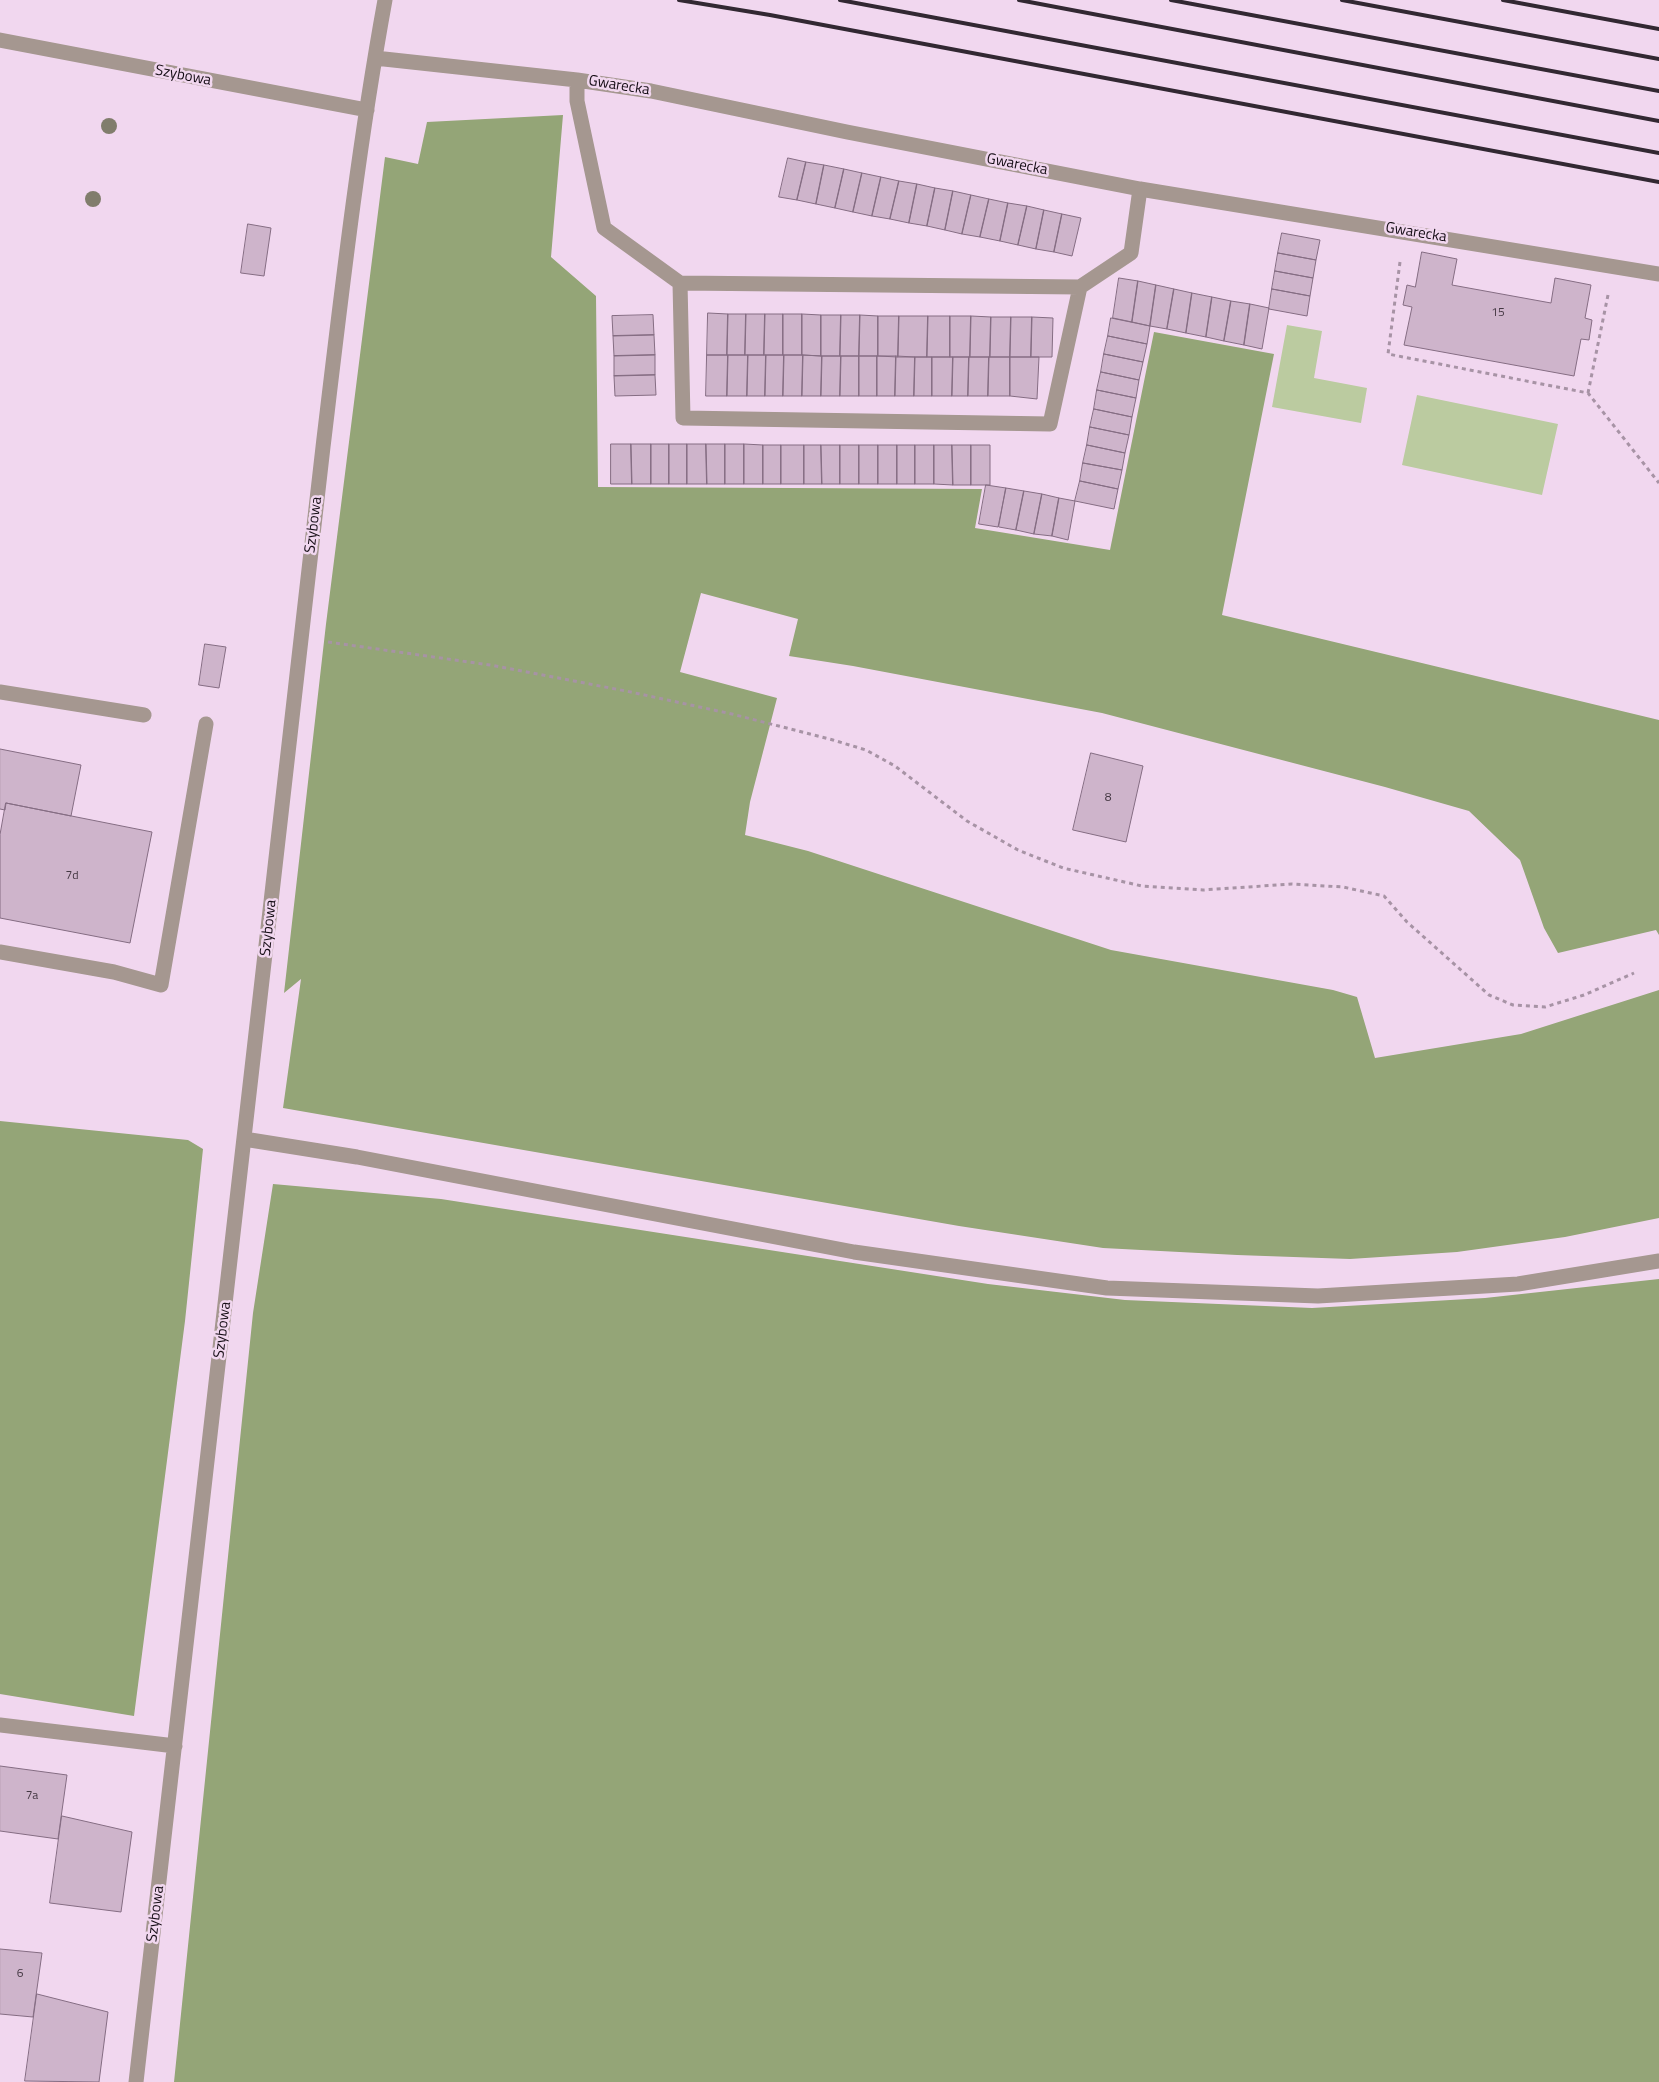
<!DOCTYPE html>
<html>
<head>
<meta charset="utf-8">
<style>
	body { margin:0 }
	canvas { display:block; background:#f1d7ef }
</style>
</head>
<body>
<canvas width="1659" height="2082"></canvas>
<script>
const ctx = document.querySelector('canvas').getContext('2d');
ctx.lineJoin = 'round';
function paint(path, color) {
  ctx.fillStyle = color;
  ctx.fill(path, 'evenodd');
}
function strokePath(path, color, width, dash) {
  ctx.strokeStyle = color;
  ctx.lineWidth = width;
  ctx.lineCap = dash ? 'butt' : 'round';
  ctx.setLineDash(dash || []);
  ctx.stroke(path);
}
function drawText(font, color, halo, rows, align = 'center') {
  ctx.font = font + ' "Titillium Web",sans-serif';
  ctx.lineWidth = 5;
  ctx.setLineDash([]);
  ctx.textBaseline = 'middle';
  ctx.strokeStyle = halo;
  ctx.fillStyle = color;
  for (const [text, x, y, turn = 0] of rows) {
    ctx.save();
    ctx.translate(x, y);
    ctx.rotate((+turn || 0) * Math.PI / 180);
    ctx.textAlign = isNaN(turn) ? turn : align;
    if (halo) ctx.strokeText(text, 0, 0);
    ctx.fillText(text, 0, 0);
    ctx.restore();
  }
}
const green = new Path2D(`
	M1287,325L1322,331L1314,378L1367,388L1361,423L1272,407Z
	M1417,395L1558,424L1542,495L1402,465Z`);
const forest = new Path2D(`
	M563,115L551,257L596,296L598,487L982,489L975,528L1110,550L1154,332L1274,354L1222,615L1659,720V935L1656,930L1558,953L1544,928L1520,860L1469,811L1385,787L1102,713L853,666L789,656L798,619L701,593L680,672L777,698L750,802L745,835L808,851L1111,950L1333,990L1357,997L1375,1058L1521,1034L1659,990V1218L1565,1237L1457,1252L1350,1259L1237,1255L1103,1248L959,1226L283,1108L301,979L284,993L326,624L385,157L418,164L427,122Z
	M0,1121L188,1140L203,1149L185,1321L134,1716L0,1694Z
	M273,1184L441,1199L988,1284L1125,1300L1312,1308L1485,1298L1659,1279V2082H174L253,1313Z`);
const building = new Path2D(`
	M788,158L806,162L797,200L779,197Z
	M806,162L824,165L816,204L797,200Z
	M824,165L844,169L835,208L816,204Z
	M844,169L862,173L853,212L835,208Z
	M862,173L881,177L872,216L853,212Z
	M881,177L899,181L890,219L872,216Z
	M899,181L917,184L909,223L890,219Z
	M917,184L935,188L927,226L909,223Z
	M935,188L953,191L945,230L927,226Z
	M953,191L971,195L962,234L945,230Z
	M971,195L989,199L980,237L962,234Z
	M989,199L1008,203L1000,241L980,237Z
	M1008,203L1027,206L1018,245L1000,241Z
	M1027,206L1044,210L1036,249L1018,245Z
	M1044,210L1062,214L1054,252L1036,249Z
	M1062,214L1081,218L1072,256L1054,252Z
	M248,224L271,228L264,276L241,273Z
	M1282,233L1320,240L1316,260L1278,253Z
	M1422,252L1457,259L1452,285L1551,303L1555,278L1591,285L1585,318L1592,320L1589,340L1581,339L1574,376L1404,345L1412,307L1403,305L1407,285L1415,287Z
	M1278,253L1316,260L1313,278L1275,271Z
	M1275,271L1313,278L1310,296L1272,289Z
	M1119,278L1138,281L1132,322L1113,318Z
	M1138,281L1156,285L1150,326L1132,322Z
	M1156,285L1174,289L1167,329L1150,326Z
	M1174,289L1192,293L1186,333L1167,329Z
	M1272,289L1310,296L1307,316L1269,309Z
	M1192,293L1212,297L1206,337L1186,333Z
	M1212,297L1231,301L1224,341L1206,337Z
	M1231,301L1250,304L1244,345L1224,341Z
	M1250,304L1269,308L1262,349L1244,345Z
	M708,313L728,314L727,355H707Z
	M728,314H746L745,355H727Z
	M746,314H765L764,355H745Z
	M765,314H783V355H764Z
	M783,314H802V355H783Z
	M802,314L821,315V356L802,355Z
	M653,315L654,335L613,336L612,316Z
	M821,315H841L840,356H821Z
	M841,315H860L859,356H840Z
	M860,315L878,316V356H859Z
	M878,316H899L898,357L878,356Z
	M899,316H928L927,357H898Z
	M928,316H950V357H927Z
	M950,316H971L970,357H950Z
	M971,316L991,317L990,357H970Z
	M991,317H1011L1010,357H990Z
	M1011,317H1032L1031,357H1010Z
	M1032,317L1053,318L1052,357H1031Z
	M1111,318L1150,326L1147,344L1108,336Z
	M654,335L655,355L614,356L613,336Z
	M1108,336L1147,344L1143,362L1104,354Z
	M1104,354L1143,362L1139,380L1101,372Z
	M655,355V375L614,376V356Z
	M707,355H728L727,396H706Z
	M728,355H748L747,396H727Z
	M748,355H766L765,396H747Z
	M766,355H784L783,396H765Z
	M784,355H803L802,396H783Z
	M803,355L822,356L821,396H802Z
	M822,356H841L840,396H821Z
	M841,356H859V396H840Z
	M859,356H877V396H859Z
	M877,356H896L895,396H877Z
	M896,356L915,357L914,396H895Z
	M915,357H932V396H914Z
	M932,357H953L952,396H932Z
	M953,357H969L968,396H952Z
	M969,357H989L988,396H968Z
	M989,357H1010V396H988Z
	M1010,357H1039L1037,399L1010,396Z
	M1101,372L1139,380L1136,398L1097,390Z
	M655,375L656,395L615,396L614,376Z
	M1097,390L1136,398L1132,417L1094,409Z
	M1094,409L1132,417L1129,435L1090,427Z
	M1090,427L1129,435L1125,453L1087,445Z
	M611,444H631L632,484H611Z
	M631,444H651V484H632Z
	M651,444H669V484H651Z
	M669,444H687V484H669Z
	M687,444H706L707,484H687Z
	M706,444H725V484H707Z
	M725,444H744V484H725Z
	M744,444L763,445V484H744Z
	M763,445H781V484H763Z
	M781,445H804V484H781Z
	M804,445H821L822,484H804Z
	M821,445H840V484H822Z
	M840,445H859V484H840Z
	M859,445H878V484H859Z
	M878,445H897V484H878Z
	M897,445H915V484H897Z
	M915,445H934V484H915Z
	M934,445H952L953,485L934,484Z
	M952,445H971V485H953Z
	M971,445H990V485H971Z
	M1087,445L1125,453L1122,470L1083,463Z
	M1083,463L1122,470L1118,489L1080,481Z
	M1080,481L1118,489L1114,509L1075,501Z
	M986,485L1006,488L998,527L979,524Z
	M1006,488L1024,491L1016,530L999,527Z
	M1024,491L1042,494L1034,534L1016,530Z
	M1042,494L1059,498L1052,536L1034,534Z
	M1059,498L1075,501L1068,540L1052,536Z
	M205,644L226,647L219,688L199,685Z
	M0,749L81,765L71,816L6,803L5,810L0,809Z
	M1091,753L1143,766L1126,842L1073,830Z
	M6,803L152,832L130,943L0,918V835Z
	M0,1766L67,1775L58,1839L0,1831Z
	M62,1816L132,1832L121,1912L50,1903Z
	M0,1949L42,1953L33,2017L0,2014Z
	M37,1994L108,2012L99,2082L25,2081Z`);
const path = new Path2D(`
	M1400,262L1388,354L1588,393L1659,483
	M1588,393L1608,295
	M328,642L490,665L626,691L732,714L833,740L866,750L895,766L967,821L1018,850L1063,868L1142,886L1203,890L1292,884L1343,887L1384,896L1407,922L1489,995L1513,1005L1545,1007L1584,995L1634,973`);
const minor = new Path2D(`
	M0,40L367,110
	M375,58L577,80L651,91L847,132L1140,189L1659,274
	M577,80V101L604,228L680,283L1080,287L1131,253L1140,189
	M680,283L683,418L1050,424L1080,287
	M0,692L144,715
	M0,952L114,972L161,985L206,724
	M244,1139L357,1157L854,1252L1107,1288L1318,1296L1518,1284L1659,1261
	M0,1725L175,1746
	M136,2082L323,447C341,297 358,148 385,0`);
const rail = new Path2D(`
	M679,0L770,15L1659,182
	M840,0L1659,153
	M1019,0L1659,121
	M1171,0L1659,91
	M1342,0L1659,59
	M1503,0L1659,29`);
const trees = [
	[109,126],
	[93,199]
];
const numberNames = [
	["15",1498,313],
	["8",1108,798],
	["7d",72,876],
	["7a",32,1796],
	["6",20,1974]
];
const streetNames = [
	["Szybowa",183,76,11],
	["Gwarecka",619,86,9],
	["Gwarecka",1017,165,11],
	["Gwarecka",1416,233,9],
	["Szybowa",314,525,-83],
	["Szybowa",269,928,-84],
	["Szybowa",223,1330,-83],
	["Szybowa",156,1914,-83]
];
paint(green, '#bbcba0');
paint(forest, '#94a577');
paint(building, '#ceb4cb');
strokePath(building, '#856d83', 1);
strokePath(path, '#a793a5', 3, [4, 4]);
strokePath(minor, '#a59790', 15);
strokePath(rail, '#322832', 4);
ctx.fillStyle = '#817d6c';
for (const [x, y] of trees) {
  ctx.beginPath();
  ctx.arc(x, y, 8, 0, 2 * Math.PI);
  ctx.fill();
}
drawText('12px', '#433742', null, numberNames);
drawText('15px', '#150d15', '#f1d7ef', streetNames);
</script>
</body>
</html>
